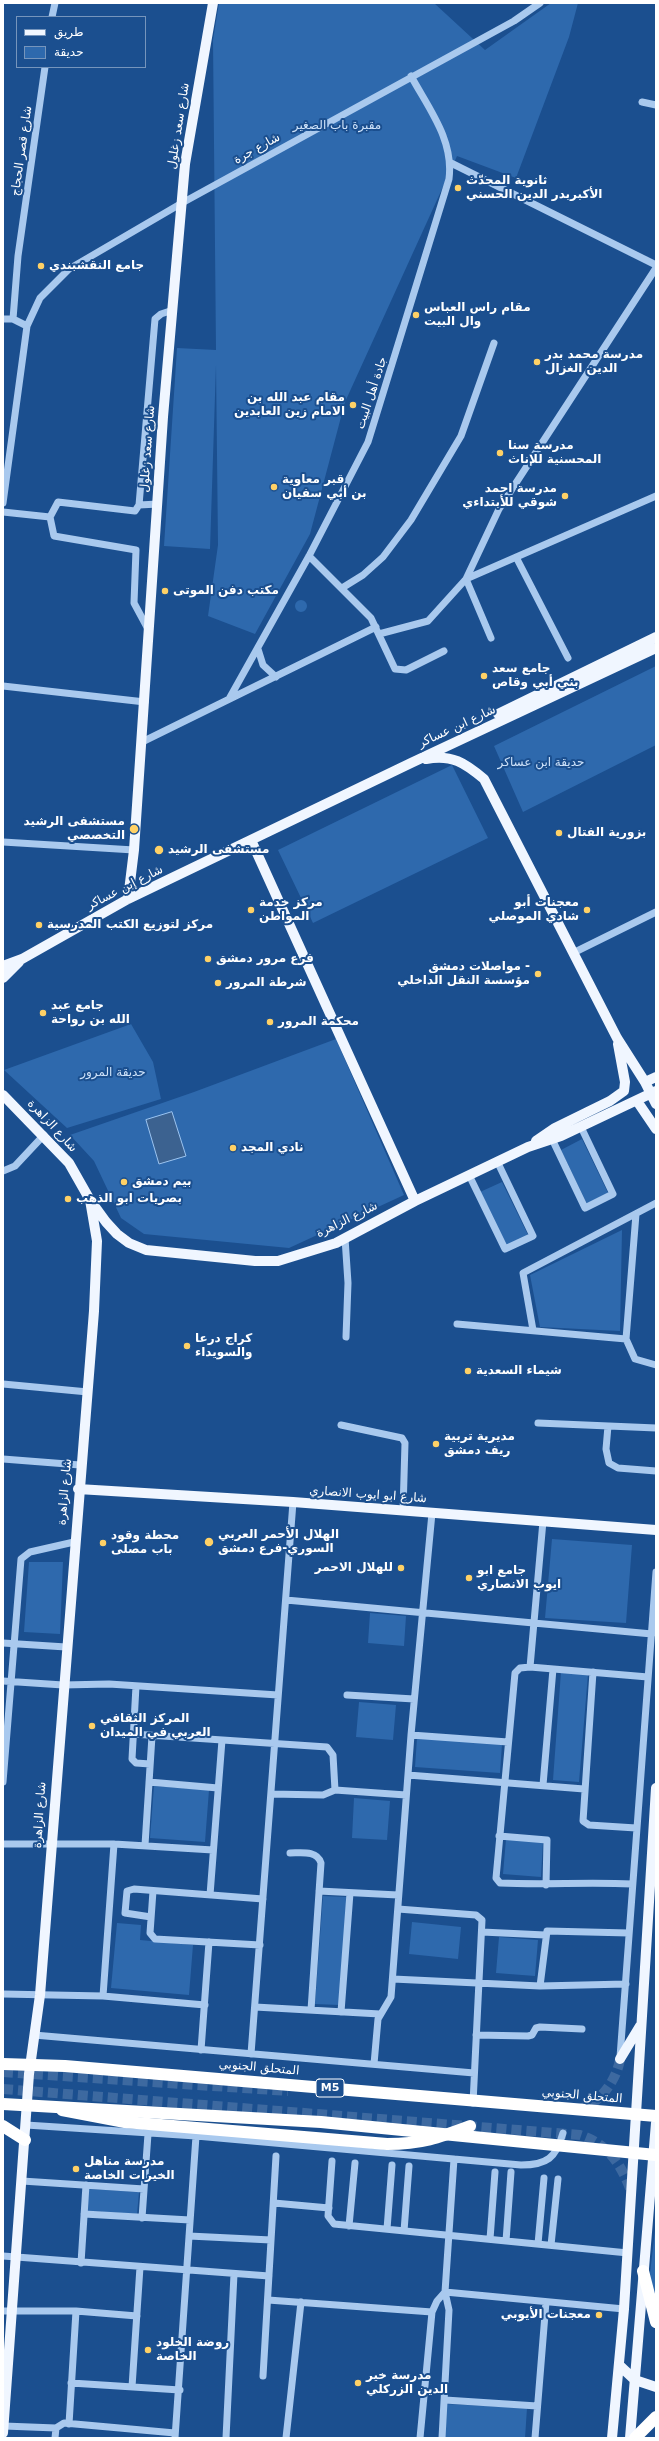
<!DOCTYPE html>
<html>
<head>
<meta charset="utf-8">
<style>
	body { margin:0 }
	#map { position:relative; width:659px; height:2441px; overflow:hidden; background:#1b4f8f; font-family:"DejaVu Sans","Noto Naskh Arabic",sans-serif }
	canvas { display:block }
	.frame { position:absolute; inset:0; border:4px solid #fff; pointer-events:none }
	.legend { position:absolute; left:16px; top:16px; width:130px; height:52px; box-sizing:border-box; background:#1b4f8f; border:1px solid #7695bc; margin:0; padding:5px 7px; list-style:none; font-size:12px; color:#fff }
	.legend li { display:flex; align-items:center; gap:8px; height:20px }
	.legend b { width:20px; border:1px solid #7695bc }
</style>
</head>
<body>
<div id="map">
<canvas width="659" height="2441"></canvas>
<div class="frame"></div>
<ul class="legend">
<li><b style="height:5px;background:#f0f6ff"></b>طريق</li>
<li><b style="height:11px;background:#2e69ad"></b>حديقة</li>
</ul>
</div>
<script>
const ctx = document.querySelector('canvas').getContext('2d');
ctx.lineJoin = 'round';
function paint(path, color) {
  ctx.fillStyle = color;
  ctx.fill(path, 'evenodd');
}
function strokePath(path, color, width, dash) {
  ctx.strokeStyle = color;
  ctx.lineWidth = width;
  ctx.lineCap = dash ? 'butt' : 'round';
  ctx.setLineDash(dash || []);
  ctx.stroke(path);
}
function drawText(font, color, halo, rows, align = 'center') {
  ctx.font = font + ' "DejaVu Sans","Noto Naskh Arabic",sans-serif';
  ctx.lineWidth = 4;
  ctx.setLineDash([]);
  ctx.textBaseline = 'middle';
  ctx.strokeStyle = halo;
  ctx.fillStyle = color;
  for (const [text, x, y, turn = 0] of rows) {
    ctx.save();
    ctx.translate(x, y);
    ctx.rotate((+turn || 0) * Math.PI / 180);
    ctx.textAlign = isNaN(turn) ? turn : align;
    if (halo) ctx.strokeText(text, 0, 0);
    ctx.fillText(text, 0, 0);
    ctx.restore();
  }
}
const green = new Path2D(`
	M219,3H434L485,50L551,3H578L569,37L516,178L457,156L345,402L310,534L255,634L208,616L218,545L216,365L210,549L164,546L177,348L216,350L213,40Z
	M295 606a6 6 0 1 1 12 0a6 6 0 1 1-12 0Z
	M656,666V745L523,812L494,746Z
	M452,765L488,838L313,923L278,850Z
	M131,1024L153,1062L161,1099L67,1128L4,1070Z
	M336,1039L404,1195L289,1248L144,1234L121,1218L94,1161L70,1135L194,1092Z
	M582,1139L608,1193L587,1204L561,1150Z
	M502,1182L528,1235L506,1246L480,1192Z
	M622,1230L620,1331L540,1327L530,1275Z
	M552,1539L632,1545L626,1623L545,1618Z
	M29,1562H63L60,1634L24,1632Z
	M370,1613L406,1616L404,1646L368,1643Z
	M561,1672L588,1674L579,1782L553,1780Z
	M359,1702L396,1705L393,1740L356,1737Z
	M417,1738L502,1744L500,1773L415,1767Z
	M154,1786L209,1790L205,1842L150,1838Z
	M354,1798L390,1801L387,1840L352,1838Z
	M506,1839L543,1841L541,1877L503,1874Z
	M323,1896L347,1897L339,2005L315,2004Z
	M412,1922L461,1927L458,1959L409,1954Z
	M117,1923L141,1925L140,1940L193,1945L189,1995L111,1988Z
	M499,1937L538,1940L535,1976L496,1973Z
	M89,2189L139,2192L137,2214L87,2211Z
	M656,2222V2310L650,2273Z
	M446,2404L527,2408L525,2438H444Z`);
const water = new Path2D(`
	M172,1112L186,1156L159,1164L146,1120Z`);
const majorTunnel = new Path2D(`
	M3,2072L288,2091
	M3,2089L580,2135C608,2144 621,2164 631,2191
	M577,2110C599,2105 617,2080 620,2059`);
const minor = new Path2D(`
	M52,17L55,3
	M642,102L656,105
	M451,163L656,265
	M656,268L499,509L466,579L656,496
	M3,319H13
	M27,326L13,319L18,256L45,67
	M3,503L27,326L40,298L69,269L182,203L514,21L540,3
	M139,505L155,319L161,314L173,310
	M3,512L50,517
	M309,556L371,618L395,669L406,670L444,651
	M516,557L568,658
	M342,588L363,575L383,557L411,520L461,436L494,343
	M148,629L134,603L136,550L54,536L50,517L58,502L135,511L139,505L158,504
	M379,634L428,621L466,579L491,638
	M258,649L263,665L276,677
	M3,686L145,702
	M229,699L309,556L368,442L449,179C454,140 429,109 411,76
	M142,742L376,627
	M3,842L134,850
	M573,953L656,912
	M552,1139L585,1208L613,1194L581,1127
	M3,1171L15,1166L44,1135
	M469,1175L505,1249L533,1236L497,1161
	M345,1238L348,1283L346,1337
	M457,1324L626,1339L635,1359L656,1365
	M533,1330L523,1273L656,1203
	M626,1339L636,1214
	M3,1384L88,1392
	M538,1423L656,1428
	M341,1425L402,1438L405,1443L403,1511
	M608,1426L606,1449L609,1463L618,1468L656,1471
	M3,1459L80,1465
	M286,1600L652,1634
	M3,1643L66,1647
	M530,1667L543,1521
	M593,1672L583,1821L589,1825L636,1828
	M3,1681L63,1685L109,1684L278,1695
	M136,1686L132,1759L136,1763L150,1764
	M347,1695L414,1699
	M133,1734L327,1747L333,1755L335,1790L406,1795
	M411,1735L508,1742
	M408,1775L584,1789
	M3,1782L21,1559L30,1552L74,1542
	M149,1782L218,1788
	M543,1785L553,1669
	M271,1794L323,1795L335,1790
	M499,1836L547,1840L546,1885
	M3,1844H114L213,1850
	M145,1845L152,1736
	M290,1853C301,1853 317,1850 321,1863L311,2010
	M632,1884C588,1882 544,1885 500,1883L496,1878L515,1673L520,1668L530,1667L648,1677
	M153,1891L150,1933L155,1939L260,1945
	M319,1891L398,1895
	M210,1895L222,1740
	M398,1909L476,1915L482,1920L473,2103
	M151,1917L125,1913L127,1891L134,1889L263,1899
	M482,1932L545,1935
	M393,1979L540,1986L626,1984
	M540,1986L547,1931L629,1933
	M3,1994L103,1996L205,2005
	M103,1996L114,1844
	M255,2007L380,2014
	M341,2012L350,1893
	M34,2035L474,2073
	M476,2035L528,2036L532,2035L536,2028L540,2027L582,2029
	M201,2050L209,1942
	M251,2054L293,1502
	M620,2057L656,1572
	M374,2064L378,2019L391,1997L411,1735L432,1513
	M26,2125L196,2136L521,2165C547,2165 556,2158 563,2133
	M332,2161L328,2216L334,2224L628,2253
	M22,2181L144,2189
	M274,2203L329,2208
	M84,2214L190,2220
	M142,2218L148,2134
	M349,2226L355,2163
	M387,2229L392,2165
	M404,2231L409,2166
	M189,2236L271,2240
	M490,2239L495,2172
	M506,2241L511,2172
	M538,2244L544,2178
	M551,2245L558,2179
	M3,2256L269,2276
	M81,2263L86,2185
	M268,2300L432,2312
	M3,2311H76L137,2316
	M263,2376L276,2156
	M71,2383L180,2390
	M132,2387L140,2267
	M445,2400L537,2406
	M69,2424L76,2311
	M4,2426L56,2428
	M55,2438L56,2428L64,2423L175,2433
	M175,2438L196,2136
	M226,2438L234,2274
	M286,2438L301,2302
	M420,2438L432,2312L437,2301L445,2292L624,2309
	M442,2438L449,2310L445,2292L454,2159
	M535,2438L546,2302`);
const major = new Path2D(`
	M498,714L656,637
	M426,759C452,754 465,763 484,779L617,1038L645,1082L656,1104
	M251,840L415,1201
	M128,899L134,850L163,417L185,164L213,3
	M3,966L22,959L128,899L411,763L656,648
	M3,978L19,962
	M645,1082L656,1077
	M3,1095L69,1163L90,1200L106,1222L117,1234L129,1243L146,1250L255,1261H278L336,1243L415,1201L528,1147L561,1136L656,1091
	M637,1101L656,1129
	M536,1141L555,1128L610,1101L624,1091L625,1082L618,1044
	M78,1489L293,1502L656,1530
	M620,2059L640,2026
	M619,2365L635,2380L656,2387
	M3,2433L29,2074L40,1995L94,1311L97,1241L90,1200
	M612,2438L624,2309L656,1788
	M630,2438L656,2123`);
const highway = new Path2D(`
	M62,2110L125,2122L387,2144C422,2144 438,2138 470,2126
	M3,2126L25,2140
	M643,2271L656,2322
	M635,2438L656,2417`);
const highwayBridge = new Path2D(`
	M3,2064L65,2066L656,2116
	M3,2104L321,2122L656,2155`);
const markers = [
	[458,188,4,"#ffd166"],
	[41,266,4,"#ffd166"],
	[416,315,4,"#ffd166"],
	[537,362,4,"#ffd166"],
	[353,405,4,"#ffd166"],
	[500,453,4,"#ffd166"],
	[274,487,4,"#ffd166"],
	[565,496,4,"#ffd166"],
	[165,591,4,"#ffd166"],
	[484,676,4,"#ffd166"],
	[134,829,5,"#ffd166"],
	[559,833,4,"#ffd166"],
	[159,850,5,"#ffd166"],
	[251,910,4,"#ffd166"],
	[587,910,4,"#ffd166"],
	[39,925,4,"#ffd166"],
	[208,959,4,"#ffd166"],
	[538,974,4,"#ffd166"],
	[218,983,4,"#ffd166"],
	[43,1013,4,"#ffd166"],
	[270,1022,4,"#ffd166"],
	[233,1148,4,"#ffd166"],
	[124,1182,4,"#ffd166"],
	[68,1199,4,"#ffd166"],
	[187,1346,4,"#ffd166"],
	[468,1371,4,"#ffd166"],
	[436,1444,4,"#ffd166"],
	[209,1542,5,"#ffd166"],
	[103,1543,4,"#ffd166"],
	[401,1568,4,"#ffd166"],
	[469,1578,4,"#ffd166"],
	[92,1726,4,"#ffd166"],
	[76,2169,4,"#ffd166"],
	[599,2315,4,"#ffd166"],
	[148,2350,4,"#ffd166"],
	[358,2383,4,"#ffd166"]
];
const shields = [
	[330,2088,28]
];
const shieldNames = [
	["M5",330,2088]
];
const streetNames = [
	["شارع سعد زغلول",179,126,-81],
	["شارع جرة",257,149,-29],
	["شارع قصر الحجاج",22,151,-82],
	["جادة أهل البيت",372,393,-72],
	["شارع سعد زغلول",148,449,-86],
	["شارع ابن عساكر",457,727,-25],
	["شارع إبن عساكر",125,888,-27],
	["شارع الزاهرة",52,1126,47],
	["شارع الزاهرة",347,1220,-26],
	["شارع الزاهرة",65,1492,-85],
	["شارع ابو ايوب الانصاري",368,1495,4],
	["شارع الزاهرة",40,1815,-86],
	["المتحلق الجنوبي",259,2068,5],
	["المتحلق الجنوبي",582,2096,5]
];
const parkNames = [
	["مقبرة باب الصغير",337,126],
	["حديقة ابن عساكر",541,763],
	["حديقة المرور",113,1073]
];
const poiNames = [
	["ثانوية المحدّث",466,181],
	["الأكبربدر الدين الحسني",466,195],
	["جامع النقشبندي",49,266],
	["مقام راس العباس",424,308],
	["وال البيت",424,322],
	["مدرسة محمد بدر",545,355],
	["الدين الغزال",545,369],
	["مقام عبد الله بن",345,398,"right"],
	["الامام زين العابدين",345,412,"right"],
	["مدرسة سنا",508,446],
	["المحسنية للإناث",508,460],
	["قبر معاوية",282,480],
	["بن أبي سفيان",282,494],
	["مدرسة احمد",557,489,"right"],
	["شوقي للأبتداءي",557,503,"right"],
	["مكتب دفن الموتى",173,591],
	["جامع سعد",492,669],
	["بني أبي وقاص",492,683],
	["مستشفى الرشيد",125,822,"right"],
	["التخصصي",125,836,"right"],
	["بزورية الفتال",567,833],
	["مستشفى الرشيد",168,850],
	["مركز خدمة",259,903],
	["المواطن",259,917],
	["معجنات أبو",579,903,"right"],
	["شادي الموصلي",579,917,"right"],
	["مركز لتوزيع الكتب المدرسية",47,925],
	["فرع مرور دمشق",216,959],
	["مواصلات دمشق -",530,967,"right"],
	["مؤسسة النقل الداخلي",530,981,"right"],
	["شرطة المرور",226,983],
	["جامع عبد",51,1006],
	["الله بن رواحة",51,1020],
	["محكمة المرور",278,1022],
	["نادي المجد",241,1148],
	["بيم دمشق",132,1182],
	["بصريات ابو الذهب",76,1199],
	["كراج درعا",195,1339],
	["والسويداء",195,1353],
	["شيماء السعدية",476,1371],
	["مديرية تربية",444,1437],
	["ريف دمشق",444,1451],
	["الهلال الأحمر العربي",218,1535],
	["السوري-فرع دمشق",218,1549],
	["محطة وقود",111,1536],
	["باب مصلى",111,1550],
	["للهلال الاحمر",393,1568,"right"],
	["جامع ابو",477,1571],
	["ايوب الانصاري",477,1585],
	["المركز الثقافي",100,1719],
	["العربي في الميدان",100,1733],
	["مدرسة مناهل",84,2162],
	["الخيرات الخاصة",84,2176],
	["معجنات الأيوبي",591,2315,"right"],
	["روضة الخلود",156,2343],
	["الخاصة",156,2357],
	["مدرسة خير",366,2376],
	["الدين الزركلي",366,2390]
];
paint(green, '#2e69ad');
paint(water, '#3c6290');
strokePath(water, '#9cc4f0', 1);
strokePath(majorTunnel, '#3d69a0', 10, [10, 5]);
strokePath(minor, '#a9c9ee', 7);
strokePath(major, '#f0f6ff', 10);
strokePath(highway, '#fff', 12);
strokePath(highwayBridge, '#fff', 12);
for (const [x, y, r, color] of markers) {
  const dot = new Path2D();
  dot.arc(x, y, r, 0, 2 * Math.PI);
  ctx.fillStyle = color;
  ctx.fill(dot);
  strokePath(dot, '#1b4f8f', 1.5);
}
for (const [x, y, w] of shields) {
  const box = new Path2D();
  box.roundRect(x - w / 2, y - 9, w, 18, 3);
  ctx.fillStyle = '#1b4f8f';
  ctx.fill(box);
  strokePath(box, '#fff', 1);
}
drawText('bold 11px', '#fff', null, shieldNames);
drawText('12px', '#fff', '#1b4f8f', streetNames);
drawText('12px', '#cfe3fa', '#1b4f8f', parkNames);
drawText('bold 12px', '#fff', '#1b4f8f', poiNames, 'left');
</script>
</body>
</html>
